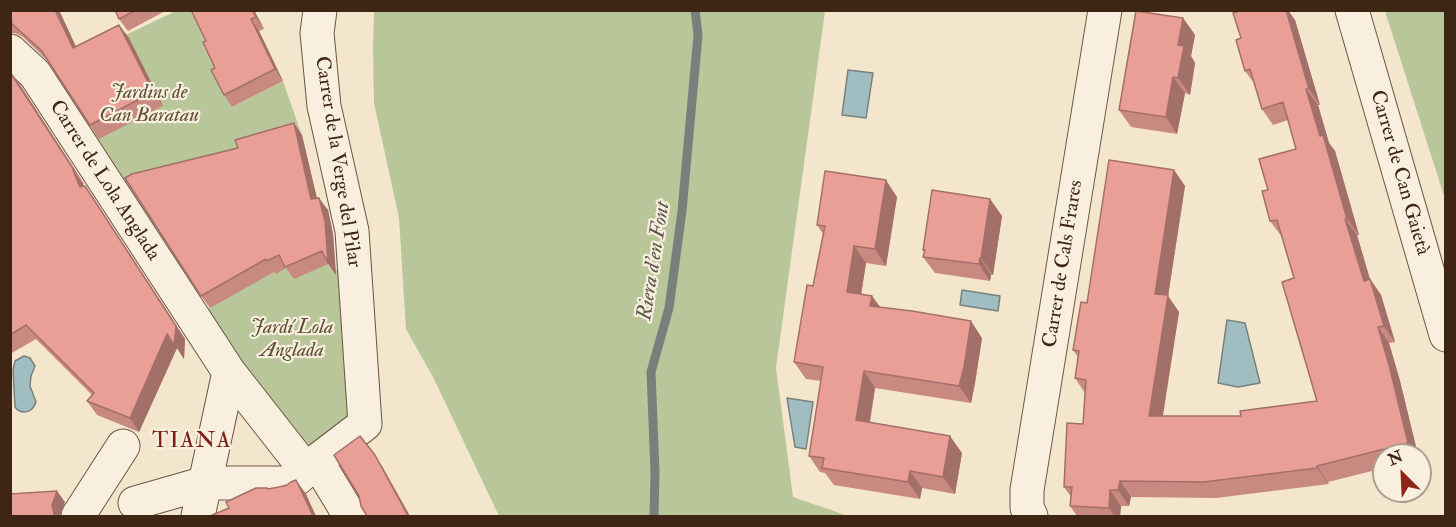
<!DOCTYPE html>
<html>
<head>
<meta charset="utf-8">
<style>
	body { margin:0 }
	#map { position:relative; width:1456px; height:527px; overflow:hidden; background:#f4e6cd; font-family:"IM FELL Double Pica",serif }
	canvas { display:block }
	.frame { position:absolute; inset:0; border:12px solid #3f2513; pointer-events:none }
	.north { position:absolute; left:1372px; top:443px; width:60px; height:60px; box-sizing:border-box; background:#f8efde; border:2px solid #ae9e8d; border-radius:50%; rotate:336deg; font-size:16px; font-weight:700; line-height:24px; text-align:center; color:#3f2513 }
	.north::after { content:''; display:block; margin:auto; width:21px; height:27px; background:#8f2418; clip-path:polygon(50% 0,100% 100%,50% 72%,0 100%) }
</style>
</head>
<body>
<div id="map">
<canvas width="1456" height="527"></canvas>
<div class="frame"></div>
<div class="north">N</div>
</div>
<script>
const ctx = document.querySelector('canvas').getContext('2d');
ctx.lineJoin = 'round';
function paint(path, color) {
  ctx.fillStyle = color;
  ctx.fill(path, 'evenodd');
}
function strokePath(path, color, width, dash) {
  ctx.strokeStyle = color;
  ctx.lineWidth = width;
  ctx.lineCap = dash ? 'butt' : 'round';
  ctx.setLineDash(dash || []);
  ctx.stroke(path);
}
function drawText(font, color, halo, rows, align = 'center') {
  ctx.font = font + ' "IM FELL Double Pica",serif';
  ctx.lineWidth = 4.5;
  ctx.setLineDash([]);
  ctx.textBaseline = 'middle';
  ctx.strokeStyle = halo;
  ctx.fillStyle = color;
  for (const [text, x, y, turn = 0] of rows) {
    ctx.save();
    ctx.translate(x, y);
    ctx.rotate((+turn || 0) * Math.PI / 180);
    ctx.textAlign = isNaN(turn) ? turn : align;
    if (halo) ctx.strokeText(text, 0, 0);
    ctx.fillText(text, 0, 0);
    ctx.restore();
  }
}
const green = new Path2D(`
	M176,11H201L232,107L283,81L302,136L221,240L175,273L50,71Z
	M374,11H825L776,368L793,497L848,516H499L433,377L406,329L399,218L374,103L373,49Z
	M1385,11H1445V199Z
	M324,250L334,270L349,267L358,418L311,454L202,312L274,271L288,267Z`);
const water = new Path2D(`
	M848,70L873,73L866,118L842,115Z
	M962,290L1000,296L998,311L960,305Z
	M1227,320L1245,323L1260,383L1238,387L1218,383Z
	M24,356L30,358L35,366L31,376L30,386L36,402C33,412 22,416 15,407L13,370L15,361Z
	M787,398L813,402L806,449L795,447Z`);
const stream = new Path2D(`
	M654,516L655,472L651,372L669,308L682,211L698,35L695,10`);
const minor = new Path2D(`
	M1352,10L1446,335
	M10,51L35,74L229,372L298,460L324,473L350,516
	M298,478L310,466L365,424L352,231L324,106L317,33L320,10
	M135,503L205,483H288
	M78,516L123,446
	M198,516L229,372
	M1031,516L1027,508V490L1105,10`);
const wall = new Path2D(`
	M10,10H59L76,47L119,25L129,38L163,106L99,139L49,62L23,37L15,33H10Z
	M115,10H167L128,31L119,19Z
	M191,10H254L264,29L259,31L283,81L232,107L224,95L206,41Z
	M1183,18L1195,35L1191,56L1195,63L1190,95L1185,93L1177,134L1131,127L1119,110Z
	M1295,20L1320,105H1318L1329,143L1335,151L1359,235H1357L1370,279L1381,295L1395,342L1389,343L1400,381L1418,455H1384V468L1328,482L1329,484L1216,498L1131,497L1129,506H1121L1120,516H1077L1070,506L1071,497L1064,487L1083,424L1085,393L1075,378L1078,357L1073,350L1087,303L1174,170L1185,186L1168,296L1179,312L1163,416H1241L1317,401L1294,278L1282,237L1270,221L1268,190L1296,149L1288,120L1273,125L1262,109L1254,83L1245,71Z
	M10,72L84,184H83L84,186H85L94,200L185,339L184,359L177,348L139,432L97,415L87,401L92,395L36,339L10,354Z
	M294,123L302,135L317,198L328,210L333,234L336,275L328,264L294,279L286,268L276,274L274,272L210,308L201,296L238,148Z
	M897,197L886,266L866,263L861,294L872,296L880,308L982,338L975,383L971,403L875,388L870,423L962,453L955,494L922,488L920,499L834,485L825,473L820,472L809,456L821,381L806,379L794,362L813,286L823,234L817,225Z
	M990,199L1002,216L993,275H991L990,281L935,273L923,257L924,252L923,250Z`);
const shadedWall = new Path2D(`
	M55,10H59L83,62L73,48Z
	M252,10H254L264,29L256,17Z
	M1286,10H1288L1295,20L1320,105L1309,89Z
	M1183,18L1195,35L1191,56L1195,63L1190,95L1178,78V45Z
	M251,19L259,31L283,81L275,69Z
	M119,25L129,38L163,106L153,92Z
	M11,72L21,86L84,184L74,170Z
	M1173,77L1185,93L1177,134L1166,117Z
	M1306,89L1318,105L1329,143L1335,151L1359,235L1347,219L1320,136Z
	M294,123L302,135L320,212L311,199Z
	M73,170L83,184L90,201L80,187Z
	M1174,170L1185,186L1168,296L1179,312L1160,432L1149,416L1155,294Z
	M886,180L897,197L886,266L875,249Z
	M85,186L185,339L184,359L177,348L139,432L130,418Z
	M319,198L328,210L333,234L336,275L328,263Z
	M990,199L1002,216L993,275L981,258Z
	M1345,219L1357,235L1375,297L1364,281Z
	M854,246L866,263L859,308L847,292Z
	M980,258L991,275L990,281L979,264Z
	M1370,279L1381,295L1395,342L1384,326Z
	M872,296L884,312L870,306Z
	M971,321L982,338L975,383L971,403L959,386Z
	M1378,327L1389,343L1400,381L1418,455H1417L1408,443Z
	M864,371L875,388L867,437L856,420Z
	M950,436L962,453L955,494L943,477Z
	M375,455L382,466L410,516H408Z
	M1317,466L1328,482L1329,484L1317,468Z
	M910,471L922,488L920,499L908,482Z
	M296,480L306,494L316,516H313Z
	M1120,481L1131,497L1129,506L1118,490Z
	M1110,490L1121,506L1120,516H1114L1109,508Z
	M57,491L65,502L60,516H56L54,514L52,505Z`);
const building = new Path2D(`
	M10,10H55L73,48L119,25L153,92L90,125L41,50L10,22Z
	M115,10H136L119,19Z
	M191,10H252L256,17L251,19L275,69L224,95L211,70L215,68L203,42L206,41Z
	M1243,10H1286L1309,89H1306L1320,136L1323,135L1347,219H1345L1364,281L1370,279L1384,326L1378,327L1389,365L1408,443L1317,466V468L1204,482L1120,481L1118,490H1110L1109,508L1070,506L1072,487H1064L1067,423L1083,424L1086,380L1075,378L1079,351L1073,350L1081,302L1087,303L1109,160L1174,170L1155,294L1168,295L1149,416H1241L1240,411L1317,401L1282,282L1294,278L1277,220L1270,221L1262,191L1268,190L1259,159L1296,149L1283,102L1262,109L1250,69L1245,71L1236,40L1241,38L1233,13Z
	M1136,11L1183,18L1178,45L1184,46L1178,78L1173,77L1166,117L1119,110Z
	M10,72L74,170H73L80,187L85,186L176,326L174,345L167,334L130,418L87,401L94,393L26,325L10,335Z
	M294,123L311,199L319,198L325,221L328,263L322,251L285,267L279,255L267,261L266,259L201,296L125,178L132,174L238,148L235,140Z
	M825,171L886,180L875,249L854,246L847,292L872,296L870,306L912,311L971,321L964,367L959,386L864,371L856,420L950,436L943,477L910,471L908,482L822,468L824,458L809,456L823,367L794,362L807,285L813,286L825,226L817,225Z
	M932,190L990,199L981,258H980L979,264L923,257L925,250H923Z
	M360,436L375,455L408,516H367L361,506L359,496L334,455Z
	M296,480L313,516H210L229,508L226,502L256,488H267L268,489L279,487L287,485L291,482Z
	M57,491L52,505L54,514L56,516H10V494Z`);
const parkNames = [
	["Jardins de",149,94],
	["Can Baratau",149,117],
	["Jardí Lola",292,329],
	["Anglada",292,352]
];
const streetNames = [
	["Carrer de la Verge del Pilar",337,162,81],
	["Carrer de Can Gaietà",1399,173,74],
	["Carrer de Lola Anglada",104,181,57],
	["Carrer de Cals Frares",1064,264,-81]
];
const waterNames = [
	["Riera d'en Font",655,261,-81]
];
const quarterNames = [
	["TIANA",192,442]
];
paint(green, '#b9c69a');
paint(water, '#a0bdc2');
strokePath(water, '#79807c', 1.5);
strokePath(stream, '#79807c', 9);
strokePath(minor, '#6c5542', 35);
strokePath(minor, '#f8efde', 33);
paint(wall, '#c88981');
paint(shadedWall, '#a36f69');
paint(building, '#e99f96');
strokePath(building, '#a36f69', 1.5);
drawText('italic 20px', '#5e4d35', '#f8efde', parkNames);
drawText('20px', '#3f2513', '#f8efde', streetNames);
drawText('italic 21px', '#5c5348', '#f8efde', waterNames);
ctx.letterSpacing = '1.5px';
drawText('22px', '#7a1f14', '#f8efde', quarterNames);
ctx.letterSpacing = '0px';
</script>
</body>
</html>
